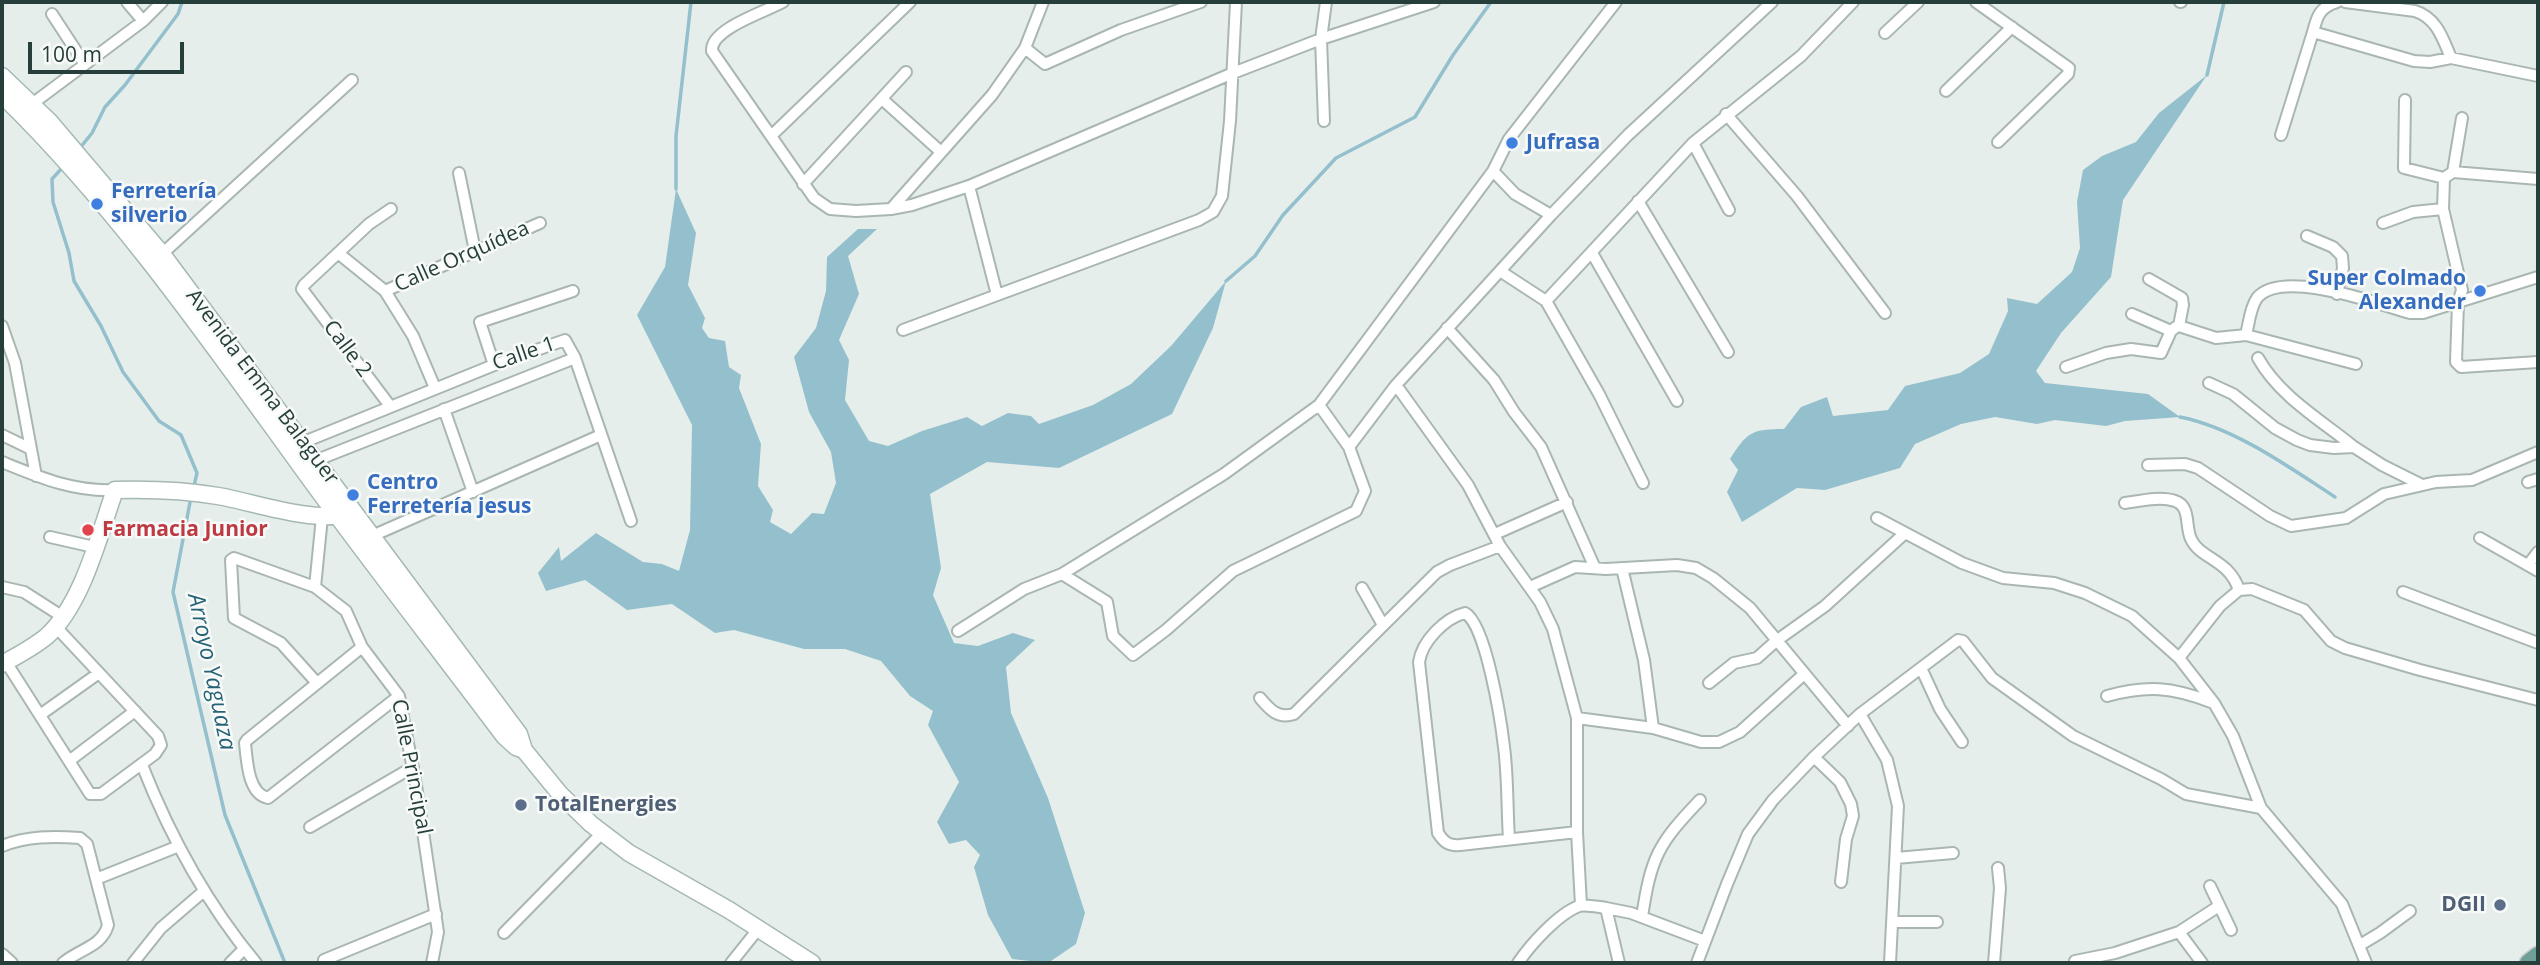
<!DOCTYPE html>
<html>
<head>
<meta charset="utf-8">
<style>
	body { margin:0 }
	#map { position:relative; width:2540px; height:965px; overflow:hidden; background:#e6eeeb; font-family:"Open Sans",sans-serif }
	canvas { display:block }
	.frame { position:absolute; inset:0; border:4px solid #263f3a; pointer-events:none }
	.scale { position:absolute; left:28px; top:42px; width:156px; height:32px; box-sizing:border-box; border:4px solid #263f3a; border-top:0; padding-left:9px; font-size:21px; line-height:24px; white-space:nowrap; color:#263f3a; -webkit-text-stroke:5px #f7faf9; paint-order:stroke }
</style>
</head>
<body>
<div id="map">
<canvas width="2540" height="965"></canvas>
<div class="frame"></div>
<div class="scale">100 m</div>
</div>
<script>
const ctx = document.querySelector('canvas').getContext('2d');
ctx.lineJoin = 'round';
function paint(path, color) {
  ctx.fillStyle = color;
  ctx.fill(path, 'evenodd');
}
function strokePath(path, color, width, dash) {
  ctx.strokeStyle = color;
  ctx.lineWidth = width;
  ctx.lineCap = dash ? 'butt' : 'round';
  ctx.setLineDash(dash || []);
  ctx.stroke(path);
}
function drawText(font, color, halo, rows, align = 'center') {
  ctx.font = font + ' "Open Sans",sans-serif';
  ctx.lineWidth = 5;
  ctx.setLineDash([]);
  ctx.textBaseline = 'middle';
  ctx.strokeStyle = halo;
  ctx.fillStyle = color;
  for (const [text, x, y, turn = 0] of rows) {
    ctx.save();
    ctx.translate(x, y);
    ctx.rotate((+turn || 0) * Math.PI / 180);
    ctx.textAlign = isNaN(turn) ? turn : align;
    if (halo) ctx.strokeText(text, 0, 0);
    ctx.fillText(text, 0, 0);
    ctx.restore();
  }
}
const water = new Path2D(`
	M2207,75L2123,200L2111,277L2061,333L2036,371L2045,383L2148,394L2180,417L2125,421L2106,426L2055,420L2037,424L1995,417L1961,424L1915,444L1900,468L1825,490L1797,488L1742,522L1727,492L1738,470L1730,459C1747,432 1752,429 1784,429L1801,407L1827,397L1833,416L1888,410L1905,386L1960,373L1989,354L2008,311L2007,298L2037,304L2072,272L2080,248L2077,202L2083,170L2102,156L2136,142L2159,113Z
	M676,189L696,233L688,285L705,318L702,328L709,338L725,341L729,367L741,375L739,388L761,444L758,486L773,510L770,522L791,534L812,513L824,514L836,483L831,452L809,412L794,357L816,328L826,291L827,257L858,229H877L848,256L859,294L839,340L849,360L845,400L869,441L888,446L922,431L967,417L982,426L1008,413L1031,416L1039,424L1093,405L1131,384L1171,346L1226,281L1213,328L1172,414L1059,468L987,462L930,494L941,568L933,595L954,643L978,646L1013,633L1035,640L1006,667L1011,713L1048,798L1085,913L1076,944L1048,963L1012,959L988,915L974,867L980,855L966,840L949,844L937,822L959,782L928,725L933,711L910,696L881,661L845,649H804L734,630L715,633L672,604L627,610L585,580L546,591L538,573L559,547L561,561L596,533L643,562L662,564L679,571L690,530L692,425L637,315L665,267Z`);
const stream = new Path2D(`
	M2207,75L2224,2
	M80,148L92,133L105,107L125,85L178,14L182,2
	M63,167L52,179L53,202L69,253L74,281L101,326L123,372L159,421L181,435L197,473L194,486
	M676,189V136L691,2
	M1226,281L1255,256L1283,215L1336,158L1415,117L1453,55L1491,2
	M2180,417C2235,428 2289,467 2335,497
	M191,497L173,592L225,815L285,963`);
const street = new Path2D(`
	M127,2L143,21
	M783,2C765,12 710,29 712,51L814,198L830,209L856,211L891,209L912,205L969,186L1233,73L1321,39L1434,2
	M1976,2L2069,68L2068,74L1998,142
	M2180,2H2181
	M2337,2C2320,7 2317,16 2313,32L2414,61L2430,62L2451,58L2538,76
	M2345,2L2415,11C2437,18 2443,39 2451,58
	M52,14L84,63
	M1885,33L1918,2
	M1025,48L1045,64L1121,30L1201,2
	M1946,91L2012,27
	M882,99L941,152
	M2405,100L2404,168L2444,178
	M32,104L143,21L162,2
	M1726,114L1797,196L1885,313
	M1324,121L1321,39L1326,2
	M2281,135L2313,32
	M771,136L910,2
	M1693,143L1729,210
	M2453,172L2462,118
	M459,173L475,251
	M2538,179L2453,172L2444,178L2443,209L2462,290L2458,303L2456,362L2461,367L2538,362
	M803,184L906,72
	M969,186L997,295
	M1638,201L1728,352
	M891,209L992,95L1025,48L1043,2
	M1551,215L1515,194L1493,171L1509,139L1616,2
	M2383,223L2413,212L2443,209
	M2307,236L2333,247L2342,256L2343,268L2337,294
	M338,253L385,291L413,336L435,388
	M1592,253L1677,401
	M162,254L352,80
	M1500,271L1546,301L1693,143L1801,56L1853,2
	M2149,279L2182,298L2183,305L2179,326L2216,338L2246,335
	M385,291L540,223
	M1546,301L1599,394L1643,483
	M2132,314L2171,331L2176,327
	M2,326L15,363L36,476
	M1447,328L1494,380L1514,412L1541,447L1595,568
	M903,330L1199,220L1213,212L1222,196L1230,121L1236,2
	M2258,358C2280,397 2321,420 2354,447
	M2356,364L2246,335C2249,323 2250,308 2257,298C2282,268 2378,304 2410,313H2423L2538,277
	M494,365L480,322L573,291
	M2066,367L2106,353L2131,349L2161,353L2171,331
	M2209,383L2233,394L2275,428L2297,440L2310,445L2334,448L2354,447L2382,465L2422,485
	M1396,385L1468,485L1500,546L1540,602L1553,629L1577,718V832L1581,905
	M1319,405L1493,171
	M390,406L302,289L304,285L369,224L391,209
	M444,409L473,492
	M2,435L29,448
	M304,442L494,365L565,340L575,358L631,521
	M1349,447L1396,385L1551,215L1628,135L1772,2
	M317,460L575,358
	M2,462C39,477 73,492 115,490
	M2148,465L2185,464L2198,468L2270,516L2291,526L2346,518L2384,494L2436,482L2472,480L2538,452
	M2528,482L2538,479
	M2125,503C2140,501 2160,496 2175,501C2191,506 2185,527 2191,539C2200,559 2229,559 2239,590
	M322,517L315,587L346,611L362,647L399,696L416,785L438,932L432,963
	M1877,518L1962,563L2003,578L2054,583L2085,593L2132,616L2179,658L2214,703L2233,736L2261,808L2342,904L2366,963
	M1495,534L1567,502
	M372,536L601,435
	M50,537L94,547
	M2480,538L2538,571
	M2528,565L2538,552
	M1622,568L1644,660L1653,728
	M2,587L24,592L63,617
	M315,587L234,558L231,560L234,618L281,643L317,683
	M1530,587L1575,567L1606,569L1677,565L1696,568L1713,578L1750,608L1848,726
	M1362,588L1383,625
	M2403,592L2538,643
	M958,631L1024,589L1062,574L1224,474L1319,405L1349,447L1365,491L1356,511L1233,571L1166,630L1133,655L1113,636L1107,602L1062,574
	M362,647L247,740L245,743C247,761 248,794 268,798L399,696
	M2179,658L2220,606L2239,590L2252,589L2304,610L2331,641L2345,648L2420,670L2538,700
	M6,662L90,794H101L155,754L161,745L158,736L56,627
	M1921,668L1940,709L1962,742
	M1709,683L1734,663L1757,658L1776,641L1825,606L1904,534
	M2107,696C2147,685 2172,687 2211,702
	M1260,698C1270,710 1278,719 1294,714L1437,572L1450,565L1500,546
	M1860,714L1887,760L1898,806L1890,963
	M40,715L99,673
	M1577,718L1653,728L1701,742H1719L1740,732L1803,675
	M1814,757L1840,782L1851,804L1853,816L1846,839L1841,882
	M69,761L135,711
	M142,765C170,836 207,904 256,963
	M310,827L413,767
	M1509,839C1507,809 1508,777 1504,747C1501,721 1486,624 1465,613C1445,618 1422,641 1419,662L1438,833C1444,842 1448,846 1460,845L1577,832
	M2,846C27,836 53,836 80,838L87,844L108,925C102,947 79,949 63,963
	M1896,858L1953,853
	M96,879L179,846
	M2210,886L2231,930
	M1642,917C1651,857 1658,844 1700,800
	M1893,922H1937
	M2179,932L2202,963
	M504,933L602,833
	M2360,945L2380,933L2410,911
	M2,954L12,963
	M324,960L436,914
	M2075,961L2115,953L2179,932L2219,906
	M133,963L161,928L204,891
	M230,963L244,949
	M731,963L759,928
	M1518,963C1530,945 1558,914 1579,906C1586,904 1598,907 1606,908
	M1619,963L1606,908L1631,913L1705,941
	M1697,963L1727,884L1748,834L1773,800L1814,757L1860,714L1958,640L1963,641L1992,678L2073,736L2161,779L2186,794L2261,808
	M1994,963L2000,888L1998,868`);
const secondary = new Path2D(`
	M2,76L49,121L162,254L519,734L524,750
	M2,95C115,205 205,334 297,461C364,554 435,644 504,736L516,747L524,750L560,794L591,824L629,853L729,910L812,963
	M2,664C17,656 34,647 47,636C83,603 99,535 115,490C150,489 183,490 218,496C253,502 313,523 346,514`);
const primary = new Path2D(`
	M2529,963L2538,956`);
const markers = [
	[1512,143,7,"#3f7fe0"],
	[97,204,7,"#3f7fe0"],
	[2480,291,7,"#3f7fe0"],
	[353,495,7,"#3f7fe0"],
	[88,530,7,"#e0444e"],
	[521,805,7,"#5c6f8a"],
	[2500,905,7,"#5c6f8a"]
];
const shopNames = [
	["Jufrasa",1526,143],
	["Ferretería",111,192],
	["silverio",111,216],
	["Super Colmado",2466,279,"right"],
	["Alexander",2466,303,"right"],
	["Centro",367,483],
	["Ferretería jesus",367,507]
];
const streetNames = [
	["Calle Orquídea",462,257,-24],
	["Calle 2",347,349,53],
	["Calle 1",524,354,-19],
	["Avenida Emma Balaguer",262,387,53],
	["Calle Principal",411,767,79]
];
const healthNames = [
	["Farmacia Junior",102,530]
];
const serviceNames = [
	["TotalEnergies",535,805],
	["DGII",2486,905,"right"]
];
const waterNames = [
	["Arroyo Yaguaza",211,672,78]
];
paint(water, '#94c0cd');
strokePath(stream, '#94c0cd', 3.5);
strokePath(street, '#a9b6b2', 14);
strokePath(secondary, '#a5b8b3', 19);
strokePath(primary, '#c2c9c8', 21);
strokePath(street, '#fff', 10);
strokePath(secondary, '#fff', 16);
strokePath(primary, '#6f9f96', 18);
for (const [x, y, r, color] of markers) {
  const dot = new Path2D();
  dot.arc(x, y, r, 0, 2 * Math.PI);
  ctx.fillStyle = color;
  ctx.fill(dot);
  strokePath(dot, '#f7faf9', 2.5);
}
drawText('bold 21px', '#366cbe', '#f7faf9', shopNames, 'left');
drawText('21px', '#263f3a', '#f7faf9', streetNames);
drawText('bold 21px', '#be3a42', '#f7faf9', healthNames, 'left');
drawText('bold 21px', '#4e5e75', '#f7faf9', serviceNames, 'left');
drawText('italic 23px', '#256276', '#f7faf9', waterNames);
</script>
</body>
</html>
